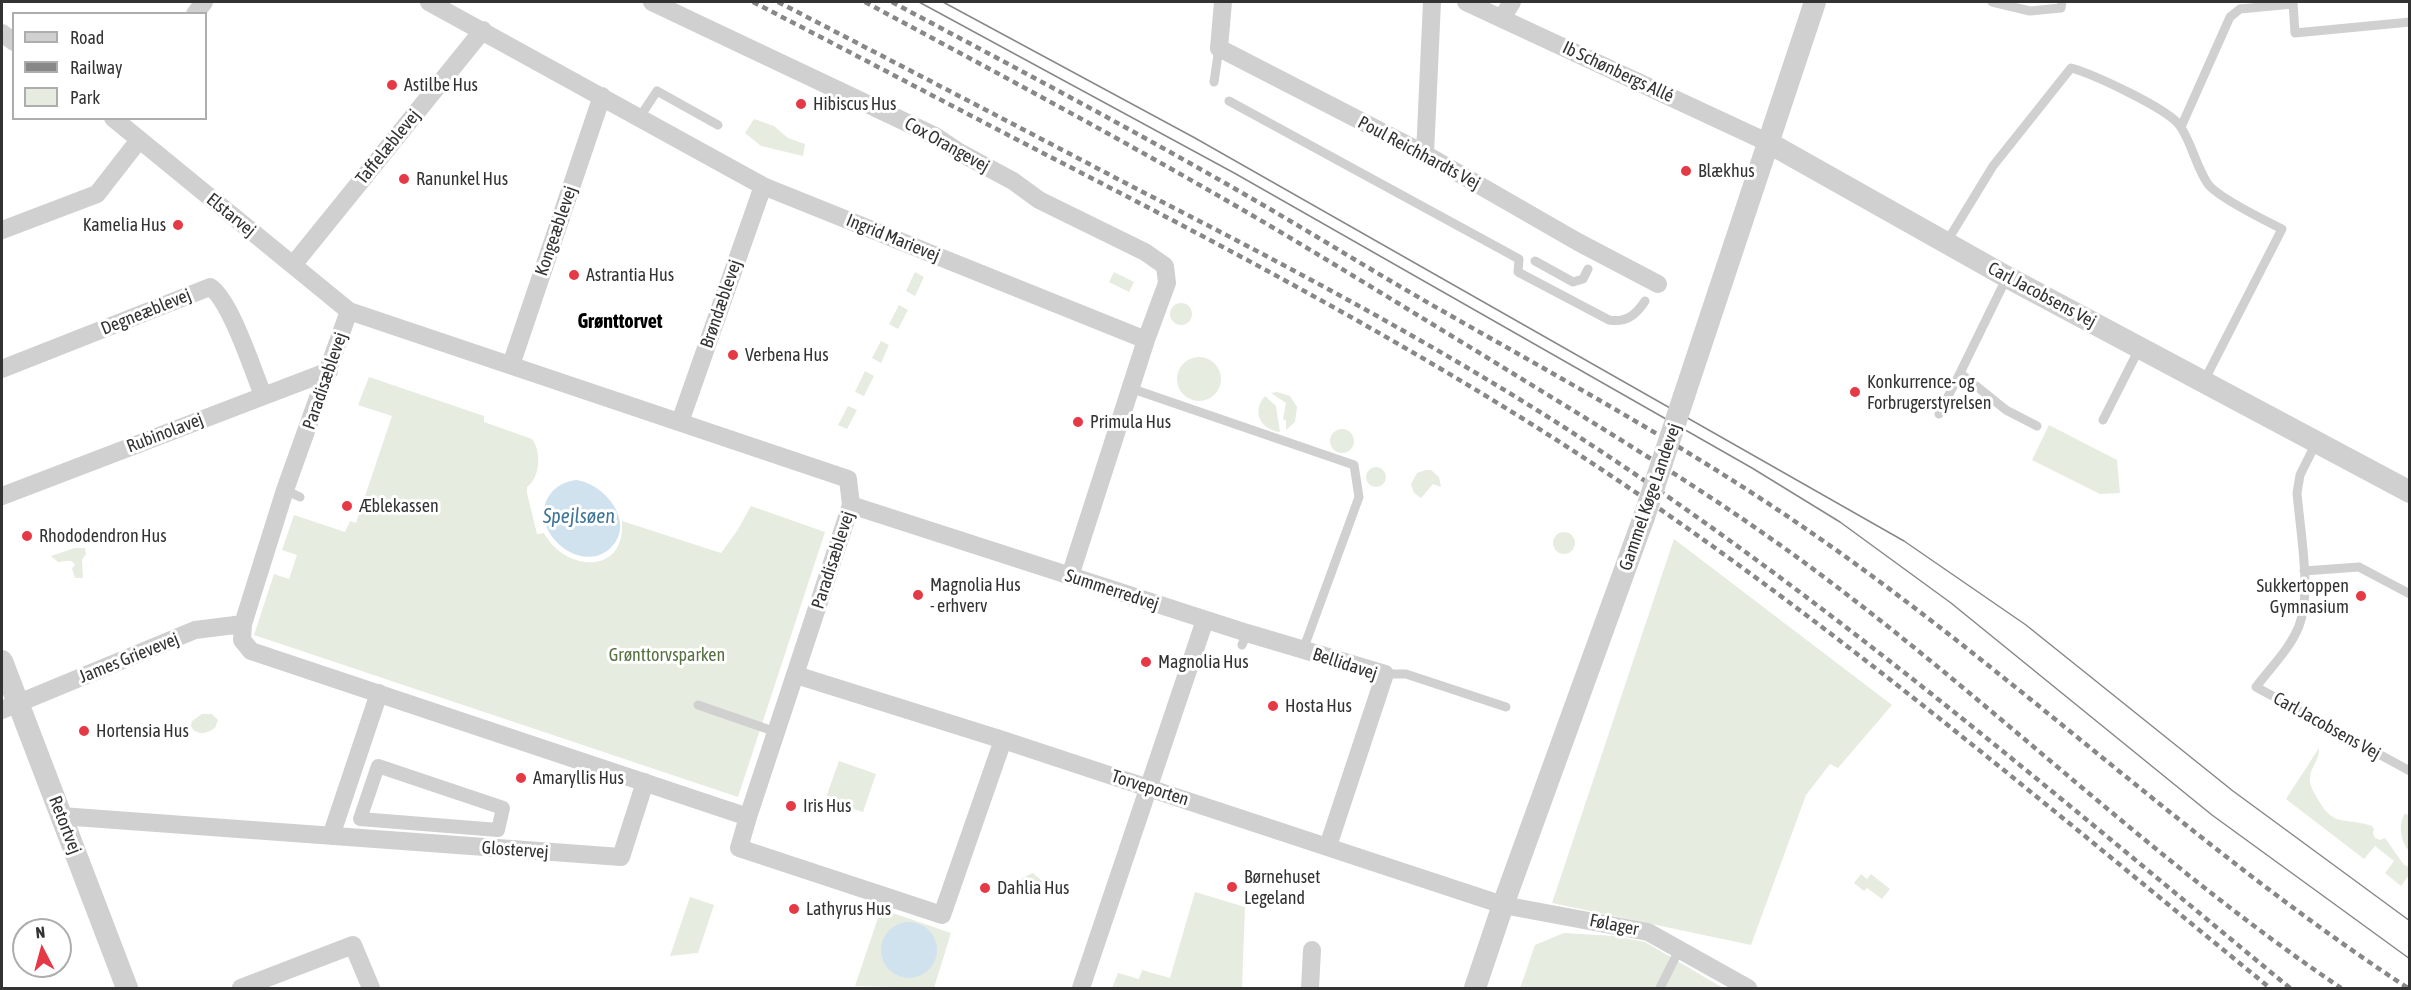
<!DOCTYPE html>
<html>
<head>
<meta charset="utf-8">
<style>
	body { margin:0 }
	#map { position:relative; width:2411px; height:990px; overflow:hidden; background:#fff; font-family:"Asap Condensed",sans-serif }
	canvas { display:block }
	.frame { position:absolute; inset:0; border:3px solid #333; pointer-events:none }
	.legend { position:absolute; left:12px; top:12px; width:195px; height:108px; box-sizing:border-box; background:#fff; border:2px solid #adadad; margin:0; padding:8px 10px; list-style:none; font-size:18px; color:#333 }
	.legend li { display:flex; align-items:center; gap:12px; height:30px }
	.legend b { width:30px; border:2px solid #adadad }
	.north { position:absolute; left:12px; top:918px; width:60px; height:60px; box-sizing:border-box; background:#fff; border:2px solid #adadad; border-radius:50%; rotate:354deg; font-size:16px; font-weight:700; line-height:24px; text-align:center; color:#333 }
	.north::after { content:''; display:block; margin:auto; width:21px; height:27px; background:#e63946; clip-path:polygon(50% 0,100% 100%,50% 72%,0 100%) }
</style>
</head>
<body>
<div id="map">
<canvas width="2411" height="990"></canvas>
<div class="frame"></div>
<ul class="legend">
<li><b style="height:8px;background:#d0d0d0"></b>Road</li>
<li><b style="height:8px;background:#888"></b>Railway</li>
<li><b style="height:16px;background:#e6ecdf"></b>Park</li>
</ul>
<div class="north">N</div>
</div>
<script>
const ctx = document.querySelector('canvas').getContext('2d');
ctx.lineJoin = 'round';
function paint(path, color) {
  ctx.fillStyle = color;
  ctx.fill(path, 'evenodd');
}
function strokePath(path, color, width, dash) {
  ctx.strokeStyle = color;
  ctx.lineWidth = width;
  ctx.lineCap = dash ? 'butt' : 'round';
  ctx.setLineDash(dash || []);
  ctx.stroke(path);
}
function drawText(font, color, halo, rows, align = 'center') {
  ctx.font = font + ' "Asap Condensed",sans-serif';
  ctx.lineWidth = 6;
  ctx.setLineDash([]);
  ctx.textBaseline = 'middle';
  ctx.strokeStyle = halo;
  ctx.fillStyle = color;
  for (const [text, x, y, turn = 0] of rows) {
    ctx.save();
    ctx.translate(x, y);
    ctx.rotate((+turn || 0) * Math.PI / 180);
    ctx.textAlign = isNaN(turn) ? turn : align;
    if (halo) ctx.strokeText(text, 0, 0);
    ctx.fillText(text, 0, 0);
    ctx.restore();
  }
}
const green = new Path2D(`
	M754,119L774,126L788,138L805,144L803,156L761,146L745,133Z
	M915,272L924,277L915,296L906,291Z
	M1114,272L1134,282L1129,292L1109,282Z
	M1170 314a11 11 0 1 1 22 0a11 11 0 1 1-22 0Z
	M899,305L908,310L898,329L889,324Z
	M881,341L889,345L881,363L872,358Z
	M1177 379a22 22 0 1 1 44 0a22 22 0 1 1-44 0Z
	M865,371L874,376L864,396L855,392Z
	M369,377L484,416V422L532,439C542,452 540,478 527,487V493L537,534L544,533C565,572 626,576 622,521L721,553L737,531L751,506L825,532L738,797L254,635L274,574L289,579L297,555L282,550L294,515L345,532L350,521L356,523L392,416L358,405Z
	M1277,392L1290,396L1297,407L1295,422L1286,430V421L1283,419L1286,403L1271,393Z
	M1265,396L1276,406L1280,432C1261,430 1251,412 1265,396Z
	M848,406L857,410L847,429L838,425Z
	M2049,425L2117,460L2120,493L2100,494L2032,460Z
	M1330 441a12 12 0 1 1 24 0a12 12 0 1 1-24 0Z
	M1366 477a10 10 0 1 1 20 0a10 10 0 1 1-20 0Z
	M1426,470H1431L1439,477L1441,487L1433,484L1421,498L1414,493L1411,484L1417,473Z
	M1553 543a11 11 0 1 1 22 0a11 11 0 1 1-22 0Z
	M1674,539L1892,705L1838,768L1830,764L1806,795L1751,945L1552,903Z
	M75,548H85L86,554L82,560L83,578H75L72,568L75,565C71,558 65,562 58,562L51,556Z
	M202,714H212L218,720L215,728C207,734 196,736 191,726L192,721Z
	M2319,748C2320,760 2310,767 2310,779C2310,788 2315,794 2319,801C2334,828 2347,817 2372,826L2374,829L2373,833L2375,838L2380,840L2385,838L2404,865L2409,867V875L2401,886L2385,873L2394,861L2375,846L2364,859L2286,799Z
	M839,761L876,774L863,812L825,800Z
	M2405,813L2409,816V851C2400,841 2398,824 2405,813Z
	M1033,873L1042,881L1033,897L1024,895L1020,886L1022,878Z
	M1861,874L1867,879L1871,874L1890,889L1882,899L1867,888L1864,891L1854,883Z
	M1195,892L1245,907L1242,988H1112L1118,973L1139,979L1142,970L1170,978Z
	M690,897L714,905L698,953L670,956Z
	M881,909L951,933L934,988L855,986Z
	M1564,933L1615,936L1645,942L1723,988H1520L1535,945Z`);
const water = new Path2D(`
	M576,480C607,484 639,527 607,551C576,573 528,528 549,496C556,485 565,482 576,480Z
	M881 950a28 28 0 1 1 56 0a28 28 0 1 1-56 0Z`);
const service = new Path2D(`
	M1992,2L2030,11L2061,8L2062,2
	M2293,2L2295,33L2410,22
	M1214,82L1219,48
	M1229,101L1519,259L1518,272L1609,320C1626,323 1636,315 1645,301
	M639,118L657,91L718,125
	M2181,127L2230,17L2240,9L2293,4
	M1946,243L1993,166L2071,68C2093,74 2169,109 2180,126C2192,143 2196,167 2208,184C2217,197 2266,221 2282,229L2204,381
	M1535,261L1573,282L1583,279L1588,269
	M2007,277L1960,373L2006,410L2037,426
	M1130,388L1354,465L1359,497L1303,650
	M1939,414L1960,373
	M2103,420L2140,347
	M2316,443L2300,475L2297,493C2300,530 2312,593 2299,626C2290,649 2270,668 2256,687L2410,771
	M285,490L300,497
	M2304,571L2359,567L2410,594
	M1242,645L1247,633
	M1385,674H1406L1506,707
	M698,705L776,732
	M1660,988L1679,950`);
const pedestrian = new Path2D(`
	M378,766L503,808L498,830L360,819Z`);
const minor = new Path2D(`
	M429,2L763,186L1146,340
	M652,2L935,136L959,152L1013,181L1039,200L1145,252L1165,266L1167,283L1146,340L1070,576
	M1223,2L1219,48L1425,154L1578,242L1658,284
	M1466,2L1769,143
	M195,14L204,2
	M1502,18L1512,2
	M2,33L14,42
	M113,118L349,311L848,479L851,505L748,817
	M1425,154L1432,2
	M2,230L97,194L139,140
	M293,265L483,30
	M349,311L285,490L243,624L242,640L251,651L748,817L739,848L942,915L1003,740
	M511,365L602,96
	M2,369L210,287C230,299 253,371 263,395
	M680,422L763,186
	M2,496L329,371
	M851,505L1247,633L1385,674L1328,846
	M796,675L1003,740L1503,905L1648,932L1748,988
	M2,710L195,630L243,624
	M61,816L621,857L645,782
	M331,836L379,693
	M241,988L353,945L371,988
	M1081,988L1205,620
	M1310,988L1312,950`);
const tertiary = new Path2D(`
	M1769,143L2007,277L2410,492
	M1684,396L1815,2
	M2,661L127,988
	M1475,988L1503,905L1644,517`);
const tram = new Path2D(`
	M919,2L1236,174L1752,468L1840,522L1951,603L2212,815L2410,959
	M943,2L1195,138L1904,541L2026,625L2233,791L2410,921`);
const rail = new Path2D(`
	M753,2C858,56 963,112 1068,166C1239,254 1408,344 1569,448C1817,609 2042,802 2270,988
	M778,2C896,63 1015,125 1133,187C1282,263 1430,341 1570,431C1825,596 2057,796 2290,988
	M865,2C1001,75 1138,148 1272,227C1341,268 1409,310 1478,352C1585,418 1693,482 1794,555C1983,692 2148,858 2341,988
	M892,2C1010,65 1128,127 1244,194C1307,230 1369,269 1432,305C1551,373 1671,438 1784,514C2002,660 2189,845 2408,988`);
const tertiaryBridge = new Path2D(`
	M1644,517L1684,396`);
const markers = [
	[392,85,6,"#e63946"],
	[801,104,6,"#e63946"],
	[1686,171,6,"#e63946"],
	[404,179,6,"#e63946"],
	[178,225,6,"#e63946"],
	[574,275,6,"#e63946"],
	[733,355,6,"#e63946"],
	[1855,392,6,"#e63946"],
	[1078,422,6,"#e63946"],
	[347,506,6,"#e63946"],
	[27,536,6,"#e63946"],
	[918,595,6,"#e63946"],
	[2361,596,6,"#e63946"],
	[1146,662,6,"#e63946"],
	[1273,706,6,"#e63946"],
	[84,731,6,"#e63946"],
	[521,778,6,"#e63946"],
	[791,806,6,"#e63946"],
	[1232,887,6,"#e63946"],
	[985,888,6,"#e63946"],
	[794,909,6,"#e63946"]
];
const streetNames = [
	["Ib Schønbergs Allé",1618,72,25],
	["Cox Orangevej",947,145,29],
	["Taffelæblevej",388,147,-51],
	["Poul Reichhardts Vej",1419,153,28],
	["Elstarvej",231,215,39],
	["Kongeæblevej",556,231,-71],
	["Ingrid Marievej",893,238,22],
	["Carl Jacobsens Vej",2042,295,28],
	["Brøndæblevej",721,304,-71],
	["Degneæblevej",146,312,-22],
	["Paradisæblevej",325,381,-71],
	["Rubinolavej",165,433,-21],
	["Gammel Køge Landevej",1650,497,-71],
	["Paradisæblevej",833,560,-72],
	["Summerredvej",1112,590,18],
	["James Grievevej",129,658,-22],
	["Bellidavej",1345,664,18],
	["Carl Jacobsens Vej",2327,726,29],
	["Torveporten",1150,788,18],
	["Retortvej",65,825,69],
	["Glostervej",515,850,4],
	["Følager",1614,925,11]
];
const poiNames = [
	["Astilbe Hus",404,85],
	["Hibiscus Hus",813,104],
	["Blækhus",1698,171],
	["Ranunkel Hus",416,179],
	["Kamelia Hus",166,225,"right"],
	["Astrantia Hus",586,275],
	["Verbena Hus",745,355],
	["Konkurrence- og",1867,382],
	["Forbrugerstyrelsen",1867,403],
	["Primula Hus",1090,422],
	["Æblekassen",359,506],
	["Rhododendron Hus",39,536],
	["Magnolia Hus",930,585],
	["- erhverv",930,606],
	["Sukkertoppen",2349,586,"right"],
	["Gymnasium",2349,607,"right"],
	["Magnolia Hus",1158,662],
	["Hosta Hus",1285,706],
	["Hortensia Hus",96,731],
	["Amaryllis Hus",533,778],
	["Iris Hus",803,806],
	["Børnehuset",1244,877],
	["Legeland",1244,898],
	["Dahlia Hus",997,888],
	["Lathyrus Hus",806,909]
];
const parkNames = [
	["Grønttorvsparken",667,655]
];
const neighbourhoodNames = [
	["Grønttorvet",620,322]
];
const waterNames = [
	["Spejlsøen",579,517]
];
paint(green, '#e6ecdf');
paint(water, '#cfe2ee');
strokePath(service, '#d0d0d0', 9);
strokePath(pedestrian, '#d0d0d0', 14);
strokePath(minor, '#d0d0d0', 18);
strokePath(tertiary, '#d0d0d0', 22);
strokePath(tram, '#888', 1.5);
strokePath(rail, '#888', 4.5, [6, 4.5]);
strokePath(tertiaryBridge, '#d0d0d0', 22);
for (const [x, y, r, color] of markers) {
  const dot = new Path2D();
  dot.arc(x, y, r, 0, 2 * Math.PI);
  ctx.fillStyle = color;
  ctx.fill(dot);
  strokePath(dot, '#fff', 2);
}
drawText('18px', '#333', '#fff', streetNames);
drawText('18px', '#333', '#fff', poiNames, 'left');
drawText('18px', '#56703f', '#fff', parkNames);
drawText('bold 20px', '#000', '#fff', neighbourhoodNames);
drawText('italic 20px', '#3f7597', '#fff', waterNames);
</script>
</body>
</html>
